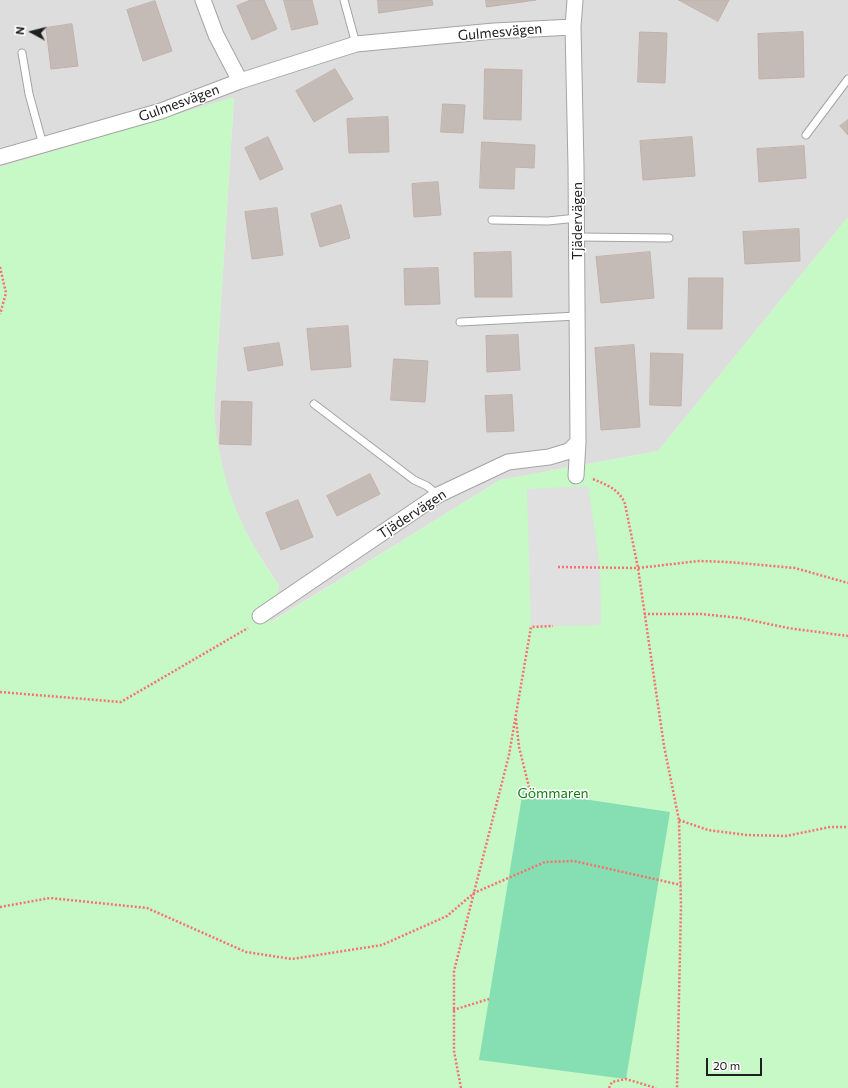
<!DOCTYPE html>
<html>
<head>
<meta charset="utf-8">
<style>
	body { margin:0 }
	#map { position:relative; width:848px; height:1088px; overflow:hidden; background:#f0ece6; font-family:Commissioner,sans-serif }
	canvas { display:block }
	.north { position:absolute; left:12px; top:12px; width:40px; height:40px; -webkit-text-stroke:3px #fff; paint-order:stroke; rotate:277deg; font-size:11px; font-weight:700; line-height:16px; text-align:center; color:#202020 }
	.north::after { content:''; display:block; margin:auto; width:14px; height:18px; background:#202020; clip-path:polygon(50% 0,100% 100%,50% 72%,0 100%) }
	.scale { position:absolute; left:706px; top:1058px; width:56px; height:18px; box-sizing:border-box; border:2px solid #202020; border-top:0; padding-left:5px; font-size:12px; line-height:14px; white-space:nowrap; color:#202020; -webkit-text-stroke:3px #fff; paint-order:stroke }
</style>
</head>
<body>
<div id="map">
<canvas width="848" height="1088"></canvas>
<div class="north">N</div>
<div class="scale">20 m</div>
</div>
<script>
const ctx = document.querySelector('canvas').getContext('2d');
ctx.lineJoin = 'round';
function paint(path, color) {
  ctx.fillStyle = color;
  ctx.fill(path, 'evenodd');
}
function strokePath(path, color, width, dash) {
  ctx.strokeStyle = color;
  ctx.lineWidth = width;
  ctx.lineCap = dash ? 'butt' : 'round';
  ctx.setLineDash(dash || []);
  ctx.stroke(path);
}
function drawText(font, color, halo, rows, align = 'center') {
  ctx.font = font + ' Commissioner,sans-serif';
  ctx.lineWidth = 3;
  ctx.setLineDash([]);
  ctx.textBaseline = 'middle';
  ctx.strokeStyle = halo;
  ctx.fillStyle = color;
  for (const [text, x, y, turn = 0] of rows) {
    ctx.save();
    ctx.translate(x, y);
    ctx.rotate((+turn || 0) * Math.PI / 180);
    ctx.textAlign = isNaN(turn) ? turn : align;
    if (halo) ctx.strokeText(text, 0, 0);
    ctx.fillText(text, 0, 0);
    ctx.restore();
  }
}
const residential = new Path2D(`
	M0,0H848V217L658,451L500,480L269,623L279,586L250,541L238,516L228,491L216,438L214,411L234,98L0,167Z`);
const park = new Path2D(`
	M234,97L214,411C220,483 239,527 279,586L270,623L500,480L658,451L848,217V1088H0V167Z`);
const pitch = new Path2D(`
	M523,790L670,812L626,1079L479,1060Z`);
const parking = new Path2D(`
	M588,486L600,567L601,625L531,627L527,489Z`);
const building = new Path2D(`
	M251,0H264L277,29L252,40L237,6Z
	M284,0H312L318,24L292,30Z
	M378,0H432L433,5L379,13Z
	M486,0H536L487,7Z
	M679,0H729L718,21Z
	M155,1L172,51L143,61L127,10Z
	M72,24L78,66L51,69L46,28Z
	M640,32L667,33L665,83L638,82Z
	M803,32L804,77L759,79L758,34Z
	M335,69L353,99L314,122L296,91Z
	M485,69L522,70L521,120L484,119Z
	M443,104L465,105L463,133L441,132Z
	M388,117L389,152L349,153L347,119Z
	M848,120V135L840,126Z
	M268,137L283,169L260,180L245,148Z
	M692,137L695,176L643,180L640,141Z
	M482,142L535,145L534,168L515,167L514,189L480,188Z
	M804,146L806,178L759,182L757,149Z
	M438,182L441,215L414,217L412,184Z
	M341,205L350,238L320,247L311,214Z
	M277,208L283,255L252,259L245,212Z
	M799,229L800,261L745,264L743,232Z
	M511,252L512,297H475L474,253Z
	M650,252L654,298L601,303L596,257Z
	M438,268L440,304L405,305L404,269Z
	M689,278H723L722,329H688Z
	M348,326L351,367L311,370L307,329Z
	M518,335L520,370L487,372L486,336Z
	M279,343L283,365L248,371L244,348Z
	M634,345L640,427L601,430L595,348Z
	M651,353L683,354L681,406L650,405Z
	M394,359L428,361L425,402L391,400Z
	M512,395L514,431L487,432L485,396Z
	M222,401L252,402L251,445L220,444Z
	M370,474L380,494L337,516L327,496Z
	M298,500L313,537L281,550L266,513Z`);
const path = new Path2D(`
	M0,267L6,293L0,314
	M593,479C607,485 619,489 625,504L638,568L664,746L679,820L681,906L677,1088
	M558,567L638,568L699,561L728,562L795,568L848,583
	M644,614H701L740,618L788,628L848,636
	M0,692L121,702L248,628
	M516,719L519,747L530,791
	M679,820L708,830L746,835L786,836L830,827H848
	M0,907L50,898L147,908L246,952L292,959L382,945L447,916L474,893L545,862L574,861L681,885
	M453,1010L489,999
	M461,1088L454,1051V971L509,755L531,627L553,626
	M609,1088L612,1082L626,1079L656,1088`);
const lane = new Path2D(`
	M344,0L356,44
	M22,53L29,94L43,145
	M806,135L848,79
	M492,220L548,221L577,218
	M577,237L669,238
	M460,322L577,316
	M314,404L414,480L427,486L438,495`);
const street = new Path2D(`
	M203,0L216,35L240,81
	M575,0L573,27L576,166L578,442L576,476
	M0,157L161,111L240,81L356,44L494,31L573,27
	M260,616L438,495L508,462L549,457L569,451L578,442`);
const streetNames = [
	["Gulmesvägen",500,32,-5],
	["Gulmesvägen",179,103,-20],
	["Tjädervägen",577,221,-90],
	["Tjädervägen",412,514,-33]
];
const parkNames = [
	["Gömmaren",553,793]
];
paint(residential, '#dedddd');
paint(park, '#c6f9c5');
paint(pitch, '#86deb3');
paint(parking, '#e0e0e0');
paint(building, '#c5bbb6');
strokePath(building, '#c2b1a9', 1);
strokePath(lane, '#a4a4a4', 9);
strokePath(street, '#a4a4a4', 17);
strokePath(path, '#f8706f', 2.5, [2, 2]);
strokePath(lane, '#fff', 7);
strokePath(street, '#fff', 15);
drawText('14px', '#202020', '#fff', streetNames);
drawText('14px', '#0f7e0d', '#fff', parkNames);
</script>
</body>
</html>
